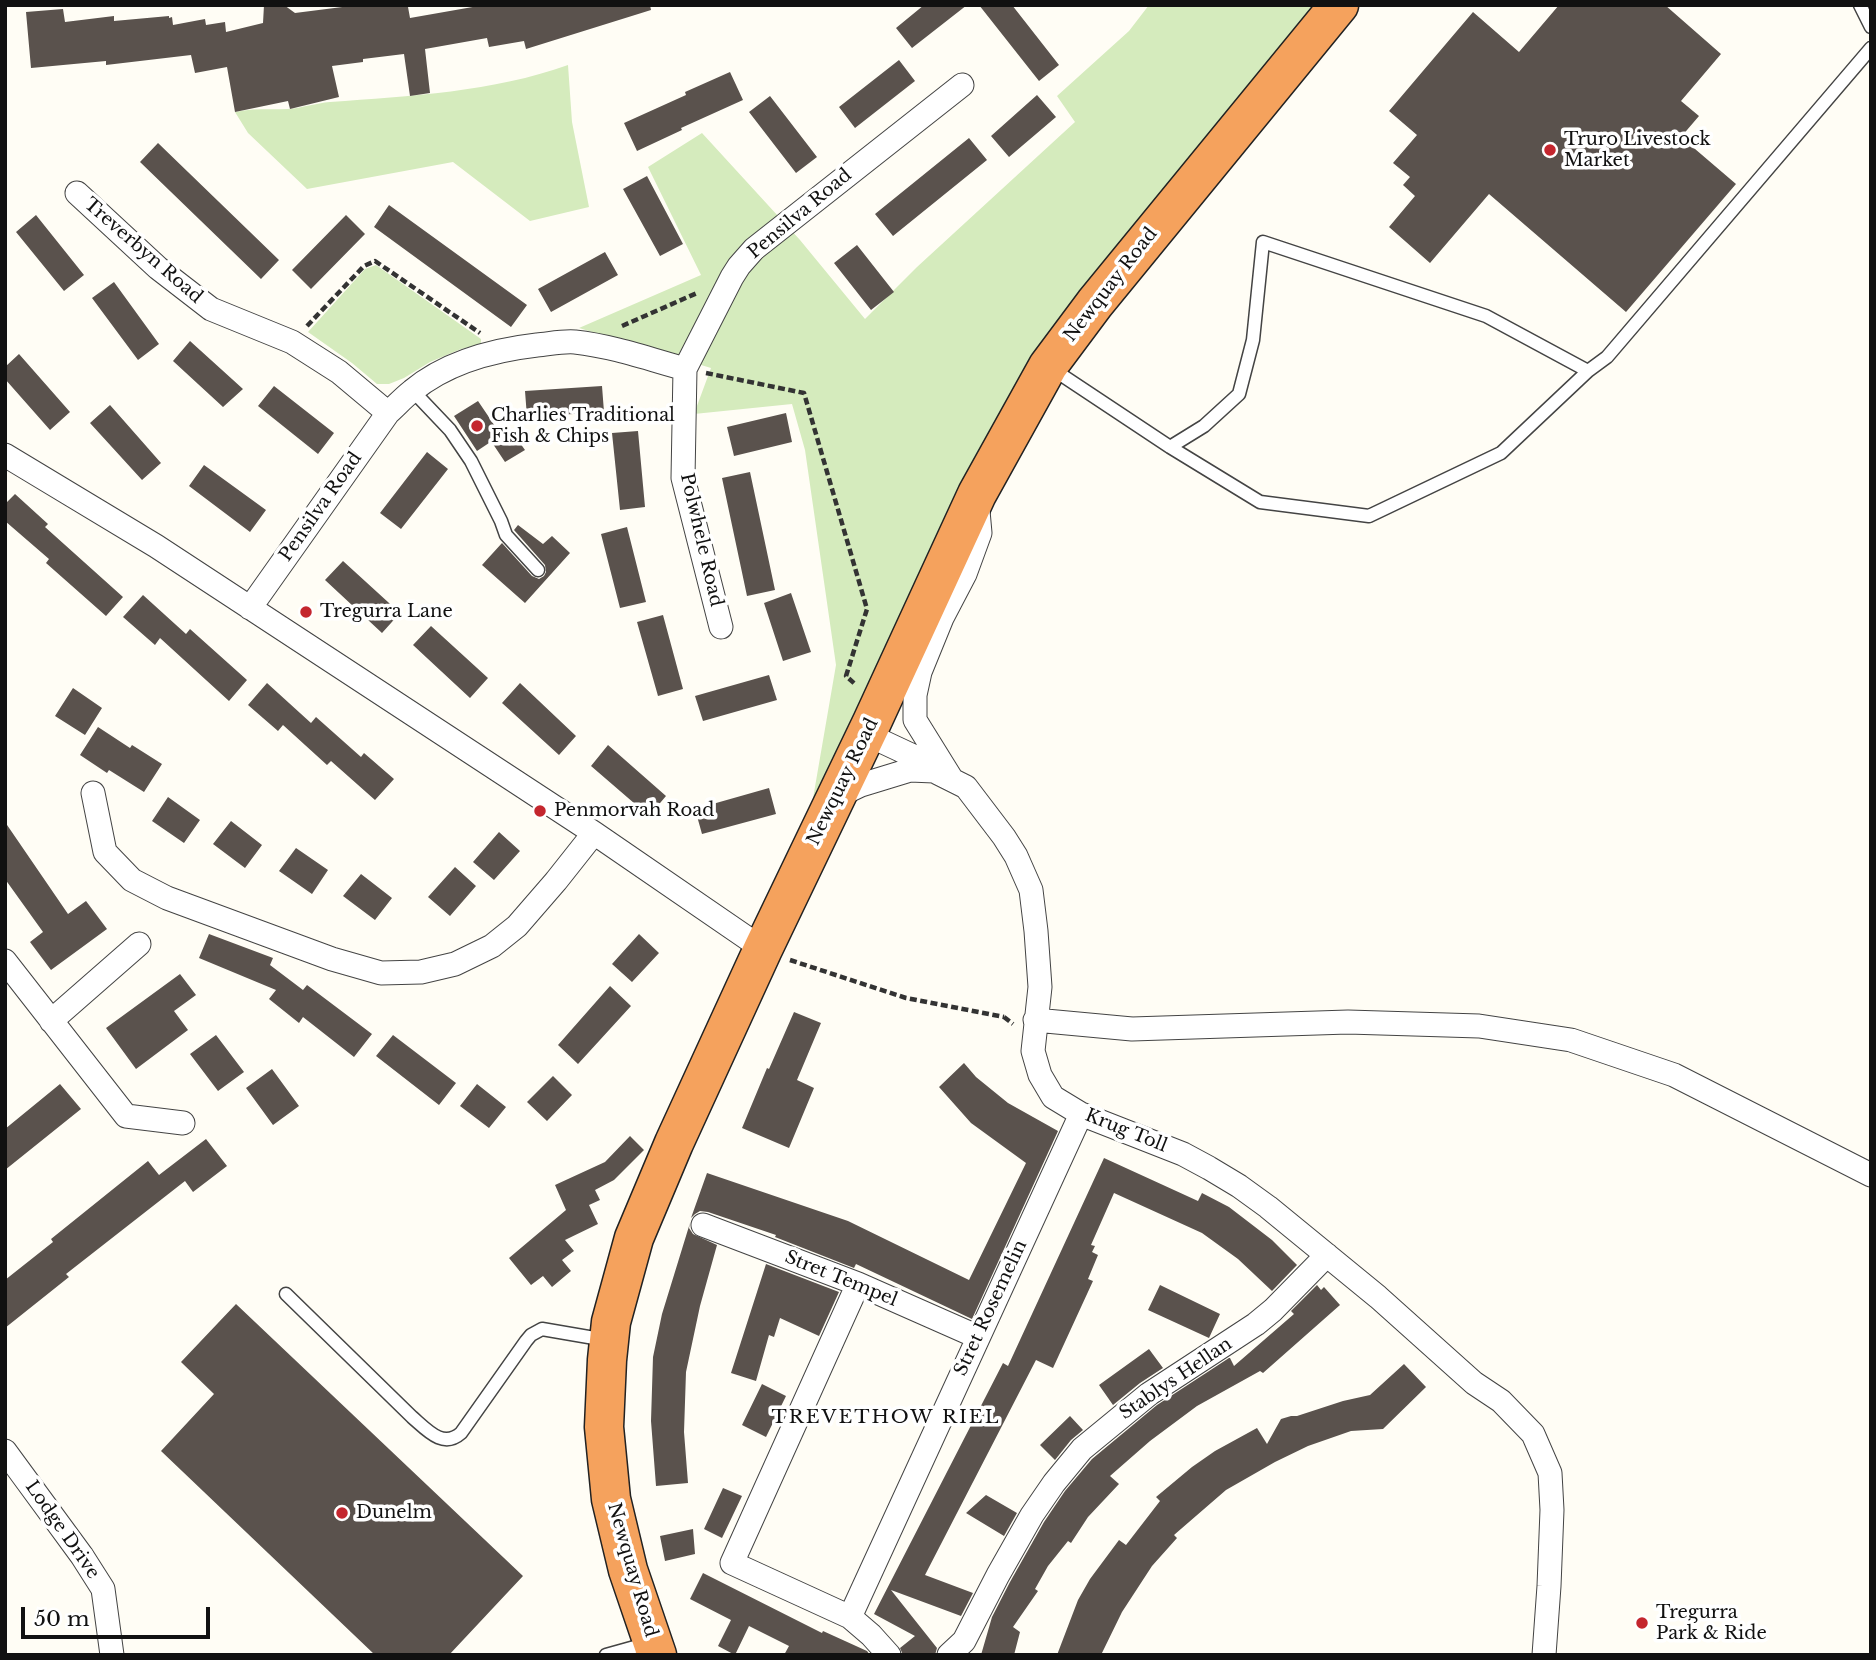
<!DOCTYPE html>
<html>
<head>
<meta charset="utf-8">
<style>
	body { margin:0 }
	#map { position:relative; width:1876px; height:1660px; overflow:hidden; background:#fffdf5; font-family:"Libre Baskerville",serif }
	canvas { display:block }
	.frame { position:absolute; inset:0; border:7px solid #111; pointer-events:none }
	.scale { position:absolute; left:21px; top:1607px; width:189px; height:32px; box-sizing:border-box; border:4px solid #111; border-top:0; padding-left:9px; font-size:21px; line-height:24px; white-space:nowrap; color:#111; -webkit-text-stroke:5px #fff; paint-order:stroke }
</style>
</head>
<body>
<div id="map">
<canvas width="1876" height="1660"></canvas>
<div class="frame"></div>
<div class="scale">50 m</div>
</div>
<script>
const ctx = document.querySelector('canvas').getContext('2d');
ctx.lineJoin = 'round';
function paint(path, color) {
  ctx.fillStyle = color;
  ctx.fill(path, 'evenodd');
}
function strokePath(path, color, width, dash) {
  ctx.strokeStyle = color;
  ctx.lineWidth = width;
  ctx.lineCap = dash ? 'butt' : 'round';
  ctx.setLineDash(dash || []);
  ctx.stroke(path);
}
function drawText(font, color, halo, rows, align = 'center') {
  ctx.font = font + ' "Libre Baskerville",serif';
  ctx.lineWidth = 7;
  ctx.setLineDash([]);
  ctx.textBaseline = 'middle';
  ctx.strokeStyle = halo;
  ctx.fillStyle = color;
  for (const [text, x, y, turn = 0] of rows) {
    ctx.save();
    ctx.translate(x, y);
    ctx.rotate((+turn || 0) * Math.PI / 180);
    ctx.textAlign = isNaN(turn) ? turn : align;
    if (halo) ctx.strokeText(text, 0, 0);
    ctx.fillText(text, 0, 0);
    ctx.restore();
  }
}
const green = new Path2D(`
	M1149,5H1318L1150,211L806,839L836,665L805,450L792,404L694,414L711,368L579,328L701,275L648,167L702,133L800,240L865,319L917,267L1075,122L1057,96L1129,31Z
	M568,65L572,122L589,207L530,221L453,162L307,189L248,133L235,112C253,108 270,110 288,109C302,108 316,103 330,102C410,96 493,92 568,65Z
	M376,265L481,339V344L461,349L430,362L404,378L389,384H377L352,363L308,332L365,269Z`);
const building = new Path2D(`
	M264,5H284L295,13L358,5H406V7H408L410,18L484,5H650L651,10L526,49L524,41L489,47L487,38L425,49L430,93L410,96L404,54L363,59V62L332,66L339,97L290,109L288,101L235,112L227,67L195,73L191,55L106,65V61L31,68L26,12L63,9L65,22L114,16V21L169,16V18L172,17L173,25L205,19L206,25L225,22L226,32L263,23Z
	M924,5H967L912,48L896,28Z
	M979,5H1012L1059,65L1039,81Z
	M1559,5H1665L1721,54L1681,101L1699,116L1681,137L1736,184L1626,312L1489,194L1430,263L1389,227L1415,196L1403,185L1410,177L1393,163L1417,135L1389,111L1473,12L1519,52Z
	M899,60L915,81L855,128L839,107Z
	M730,72L743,100L681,128L682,130L637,151L624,123L686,95L685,92Z
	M1037,95L1056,117L1009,157L991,136Z
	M770,96L817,157L796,173L749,112Z
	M969,138L987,160L893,236L875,214Z
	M158,143L279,260L261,279L140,162Z
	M647,176L683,244L660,256L623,189Z
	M389,205L527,305L511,327L374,227Z
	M36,215L84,275L64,291L16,232Z
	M346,215L365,234L311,289L292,270Z
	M857,245L894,292L871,310L834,263Z
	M605,252L618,275L551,312L538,289Z
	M114,282L159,344L138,360L92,298Z
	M190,341L243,389L223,407L173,361Z
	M19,354L70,412L50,430L5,379V367Z
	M274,386L334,433L318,454L258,406Z
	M602,386L604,412L527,417L525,391Z
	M478,401L501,435L477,451L454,416Z
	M110,405L161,463L142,480L90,423Z
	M786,413L792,442L734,456L727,427Z
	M510,429L525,450L505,462L491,441Z
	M638,431L645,507L620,510L612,433Z
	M427,452L448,469L401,529L380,513Z
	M204,465L266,510L250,532L189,486Z
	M750,472L775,590L747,596L722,478Z
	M15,494L48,524L45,527L123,597L106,616L46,563L49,559L5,521V504Z
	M518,525L543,544L552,536L570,553L525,603L482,565L502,543L532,576L539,579L544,576L546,572L545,565L514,530Z
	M627,527L646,602L620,608L601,534Z
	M343,561L400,613L382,633L325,580Z
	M791,593L811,652L783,661L764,603Z
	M143,595L186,634L190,629L247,680L229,701L160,638L155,645L123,617Z
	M663,615L683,689L658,696L637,622Z
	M431,626L488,678L470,698L413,645Z
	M769,675L777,700L703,721L695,696Z
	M267,683L311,723L316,717L361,757L364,753L394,779L375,800L331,761L327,765L283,725L278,731L248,705Z
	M520,683L576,736L559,755L502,703Z
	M73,688L102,708L85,735L55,716Z
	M98,727L130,748L132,745L162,764L144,792L109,770L107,773L80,755Z
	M608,745L666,796L649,816L591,766Z
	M769,788L776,814L702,834L695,809Z
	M168,797L200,820L184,843L152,821Z
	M231,821L262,845L245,868L213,844Z
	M5,822L68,914L86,901L107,929L51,970L30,942L43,932L5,879Z
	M499,832L520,851L494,880L473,862Z
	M296,848L328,870L312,894L279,871Z
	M455,867L476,886L450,916L428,897Z
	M361,874L392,898L375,920L343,896Z
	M209,934L273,958L270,965L303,990L307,985L372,1034L354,1057L303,1017L299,1023L269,999L276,990L199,958Z
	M639,934L659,953L632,982L612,964Z
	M180,974L196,995L174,1011L188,1030L136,1069L106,1028Z
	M610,986L631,1006L578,1064L558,1045Z
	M794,1012L821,1023L797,1080L814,1088L789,1148L742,1128L767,1068L769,1069Z
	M216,1035L244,1072L218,1091L190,1054Z
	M393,1035L456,1083L439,1105L376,1056Z
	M964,1063L976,1077L1008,1103L1058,1131L972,1319L856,1264L854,1268L775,1237L776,1235L708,1212L700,1211L695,1214L691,1218L707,1173L848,1221L969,1280L1026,1163L971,1123L939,1087Z
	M272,1069L299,1106L273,1125L246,1088Z
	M553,1076L572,1095L547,1121L527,1102Z
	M60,1084L81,1109L5,1170V1129Z
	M477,1084L506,1107L489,1128L460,1106Z
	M630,1136L644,1150L614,1180L595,1190L600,1200L589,1205L598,1224L565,1240L574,1251L562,1260L571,1271L552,1287L543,1276L531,1285L509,1258L566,1210L555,1185L605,1162Z
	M206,1139L227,1166L193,1192L185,1181L66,1274L69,1277L5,1328V1280L53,1242L51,1239L148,1161L159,1175Z
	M1104,1158L1198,1201L1202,1193L1229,1207L1272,1240L1297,1265L1272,1291L1238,1259L1202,1233L1114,1193L1091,1245L1095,1246L1092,1252L1098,1255L1088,1279L1093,1281L1053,1368L1036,1360L925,1575L973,1593L961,1616L891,1590L937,1648L935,1655H903L900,1648L915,1636L874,1614L1003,1363L1008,1366Z
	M690,1223L689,1228L693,1234L717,1245L700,1306L686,1372L684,1432L688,1483L656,1486L651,1421L653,1357L662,1314Z
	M766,1264L839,1292L819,1336L780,1318L774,1337L769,1335L756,1381L731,1373Z
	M1160,1285L1220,1314L1209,1338L1148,1310Z
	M1317,1285L1321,1290L1324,1287L1340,1305L1263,1373L1260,1371L1197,1406L1150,1441L1110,1476L1119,1484L1088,1517L1071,1543L1068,1541L1048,1566L1035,1589L1038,1591L1013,1627L1020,1632L1014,1655H981L992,1617L1010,1582L1044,1522L1065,1491L1092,1459L1157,1405L1229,1358H1230L1234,1366L1294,1314L1291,1311Z
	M236,1304L523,1576L449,1655H375L161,1451L214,1394L181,1362Z
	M1149,1349L1163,1368L1140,1383L1113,1405L1099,1385Z
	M1404,1364L1426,1387L1383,1429L1351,1431L1308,1446L1275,1462L1226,1490L1174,1535L1177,1538L1152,1566L1122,1612L1101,1655H1057L1078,1600L1090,1579L1119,1540L1126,1545L1160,1501L1156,1497L1192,1467L1215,1451L1257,1428L1267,1444L1281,1419L1291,1416H1297L1343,1401L1370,1395Z
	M762,1384L786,1396L766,1437L742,1425Z
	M1070,1416L1083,1430L1071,1440L1055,1460L1040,1445Z
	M723,1488L742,1496L722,1538L704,1529Z
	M986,1495L1017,1513L1004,1536L966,1513Z
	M693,1529L695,1554L665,1561L660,1536Z
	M703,1573L822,1633L823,1631L867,1651L870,1655H784L789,1646L749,1626L735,1655L718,1646L731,1620L690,1599Z`);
const path = new Path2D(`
	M307,326L364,266L375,261L480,333
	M622,326L697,293
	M706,373L804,393L867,609L846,676L856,685
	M790,960L906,998L1004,1017
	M1004,1017L1013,1024`);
const lane = new Path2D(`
	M1860,5L1871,27
	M1051,368L1170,447L1260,502L1369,516L1501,453L1588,371L1486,316L1263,242L1253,340L1239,394L1204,426L1170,447
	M1588,371L1607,357L1871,48
	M412,390L450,430L471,461L501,521L506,535L538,570
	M286,1294L412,1417C427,1430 443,1449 461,1433L526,1341L531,1335L542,1329L606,1340
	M606,1655L649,1643`);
const street = new Path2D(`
	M77,193L158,268L211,309L292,342L339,372L388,413
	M5,455L156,546L594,833L763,949
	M250,608L388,413C396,406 403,398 412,391C447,362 493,350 537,345C549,344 562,341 575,342C612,346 649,359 685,369
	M721,627L683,478L685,369L732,277L739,266L754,249L962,85
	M866,734L913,756L934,771
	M951,778L915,720V695L920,672L942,618L965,574L980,533L978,511
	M93,793L105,852L132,880L167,898L332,959L381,973L421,972L455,964L492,946L517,926L556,881L594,833
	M836,797L861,785L910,770L934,771L966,787L1004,837L1016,856L1031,890L1036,931L1040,987L1033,1051L1040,1075L1053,1097L1081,1114L1183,1154L1209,1168L1239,1186L1268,1207L1378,1297L1474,1383L1501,1401L1533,1434L1550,1473L1552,1510L1549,1586L1544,1655
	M5,961L126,1116L183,1123
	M1035,1020L1132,1029L1348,1022L1479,1026L1571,1040L1674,1075L1871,1175
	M51,1021L139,944
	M703,1225L858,1284L978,1337
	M858,1284L732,1563L850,1617L871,1635L889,1655
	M5,1451L82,1556L103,1589L112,1655
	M850,1617L1081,1114
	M949,1655L964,1641L998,1575L1032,1515L1054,1483L1082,1449L1149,1394L1256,1324L1273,1310L1327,1255`);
const highway = new Path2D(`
	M657,1655L628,1570L611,1499L604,1427L607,1360L611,1322L634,1238L674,1143L763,949L872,722L977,494L1048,366L1095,303L1339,5`);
const markers = [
	[1550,150,7,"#c4262e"],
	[477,426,7,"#c4262e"],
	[306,612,7,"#c4262e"],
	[540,811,7,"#c4262e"],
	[342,1513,7,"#c4262e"],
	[1642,1623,7,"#c4262e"]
];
const poiNames = [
	["Truro Livestock",1564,140],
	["Market",1564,161],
	["Charlies Traditional",491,416],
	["Fish & Chips",491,437],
	["Tregurra Lane",320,612],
	["Penmorvah Road",554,811],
	["Dunelm",356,1513],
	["Tregurra",1656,1613],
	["Park & Ride",1656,1634]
];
const streetNames = [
	["Pensilva Road",800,214,-40],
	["Treverbyn Road",143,251,41],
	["Newquay Road",1111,285,-52],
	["Pensilva Road",321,507,-55],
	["Polwhele Road",701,540,77],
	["Newquay Road",843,782,-64],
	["Krug Toll",1126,1131,22],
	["Stret Tempel",841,1279,22],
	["Stret Rosemelin",991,1308,-65],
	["Stablys Hellan",1176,1379,-34],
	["Lodge Drive",62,1530,55],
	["Newquay Road",632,1570,74]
];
const neighbourhoodNames = [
	["TREVETHOW RIEL",886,1418]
];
paint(green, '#d5ebbd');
paint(building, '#5a524d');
strokePath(lane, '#444', 15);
strokePath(street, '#444', 25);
strokePath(highway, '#222', 41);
strokePath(path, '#333', 4.5, [7, 3.5]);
strokePath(lane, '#fff', 12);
strokePath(street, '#fff', 23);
strokePath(highway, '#f5a25d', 38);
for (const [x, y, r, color] of markers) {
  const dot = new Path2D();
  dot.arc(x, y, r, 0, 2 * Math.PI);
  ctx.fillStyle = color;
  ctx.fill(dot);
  strokePath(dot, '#fff', 2.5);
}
drawText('18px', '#111', '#fff', poiNames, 'left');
drawText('18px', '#111', '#fff', streetNames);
ctx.letterSpacing = '2px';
drawText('19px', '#111', '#fff', neighbourhoodNames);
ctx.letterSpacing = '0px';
</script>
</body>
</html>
